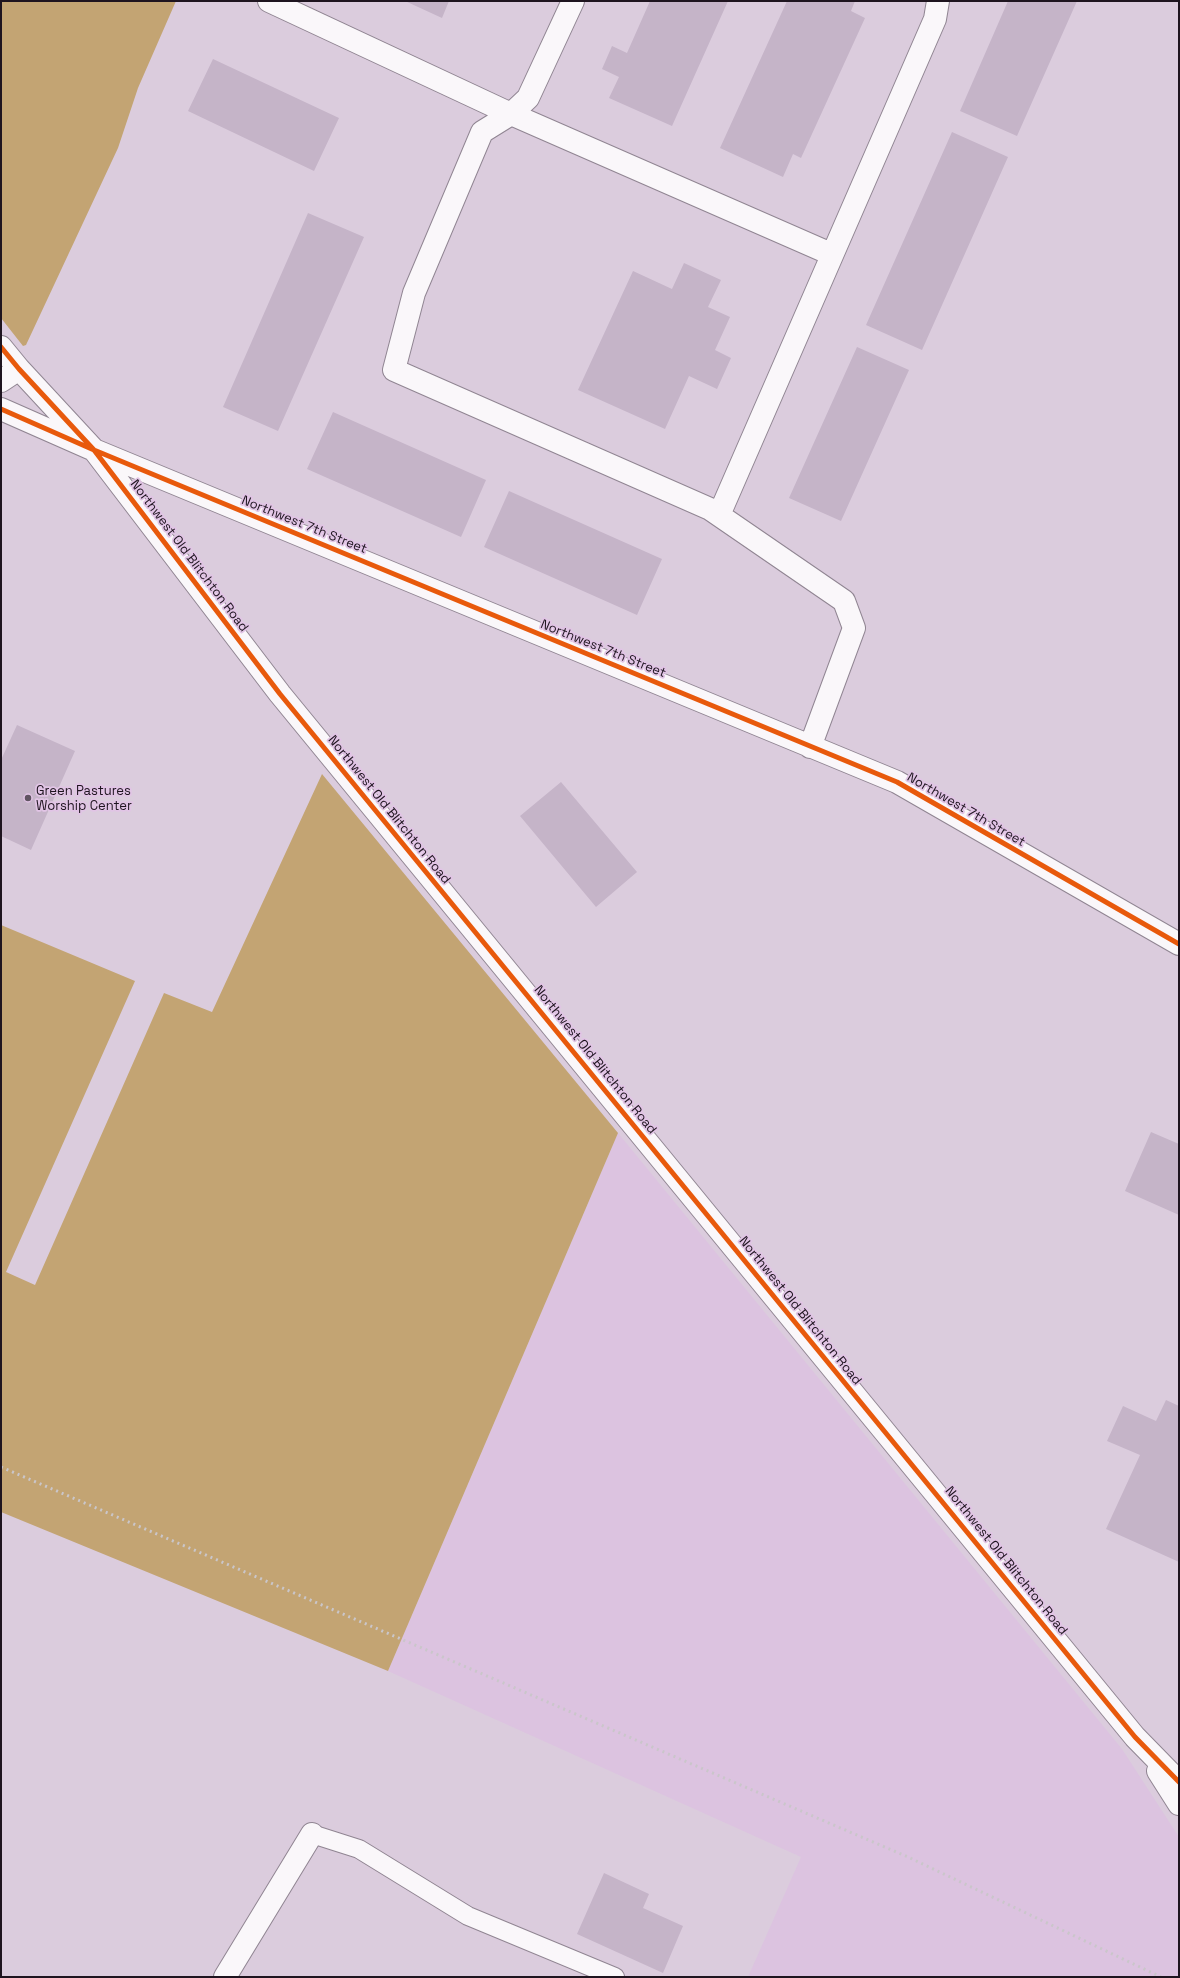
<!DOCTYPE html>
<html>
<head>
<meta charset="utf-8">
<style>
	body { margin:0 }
	#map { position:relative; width:1180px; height:1978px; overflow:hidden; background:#dbccdd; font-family:"Space Grotesk",sans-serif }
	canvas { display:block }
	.frame { position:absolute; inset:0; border:2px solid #1e141f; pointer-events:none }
</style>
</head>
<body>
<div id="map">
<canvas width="1180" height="1978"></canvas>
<div class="frame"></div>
</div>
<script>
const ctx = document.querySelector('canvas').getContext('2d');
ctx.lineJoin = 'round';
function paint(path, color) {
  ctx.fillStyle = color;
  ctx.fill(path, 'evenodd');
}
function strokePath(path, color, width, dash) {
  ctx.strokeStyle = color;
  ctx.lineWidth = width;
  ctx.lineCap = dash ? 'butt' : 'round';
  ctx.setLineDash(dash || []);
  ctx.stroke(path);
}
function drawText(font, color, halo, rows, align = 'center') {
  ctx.font = font + ' "Space Grotesk",sans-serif';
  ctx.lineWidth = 3.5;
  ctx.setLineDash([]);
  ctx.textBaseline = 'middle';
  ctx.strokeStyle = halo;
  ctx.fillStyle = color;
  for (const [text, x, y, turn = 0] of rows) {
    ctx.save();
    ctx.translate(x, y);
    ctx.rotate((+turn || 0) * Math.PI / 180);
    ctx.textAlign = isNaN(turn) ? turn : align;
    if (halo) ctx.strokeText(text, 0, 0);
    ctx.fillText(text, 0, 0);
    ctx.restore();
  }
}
const built = new Path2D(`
	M618,1133L1122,1749L1179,1837V1977H748L801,1857L388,1671Z`);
const forest = new Path2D(`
	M1,1H176L138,88L118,148L26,345L23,346L1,318Z
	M322,774L618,1133L388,1671L1,1512V925L135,981L6,1272L35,1285L164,993L212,1012Z`);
const building = new Path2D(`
	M405,1H449L442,18Z
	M650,1H728L672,126L609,98L619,77L602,69L612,46L627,53Z
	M787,1H855L851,11L865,18L801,158L793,154L783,177L720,148Z
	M1008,1H1077L1017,136L960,111Z
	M213,59L339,118L314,171L188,111Z
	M952,132L1008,157L922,350L866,325Z
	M308,213L364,237L278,431L223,407Z
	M684,263L721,280L708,307L730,317L715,350L731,358L717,389L689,376L665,429L578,390L633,271L672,289Z
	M857,347L909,370L841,521L789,498Z
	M333,412L486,480L461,537L307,469Z
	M509,491L662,559L637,615L484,547Z
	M17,725L75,751L31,850L1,836V760Z
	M561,782L637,872L596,907L520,816Z
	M1151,1132L1179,1144V1215L1125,1191Z
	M1166,1400L1179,1406V1562L1106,1529L1140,1455L1107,1441L1123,1406L1156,1421Z
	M604,1873L649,1894L643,1908L683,1926L663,1973L577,1934Z`);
const service = new Path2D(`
	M312,1834L359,1849L468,1916L615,1977`);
const minor = new Path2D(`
	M269,1L511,114L831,254
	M573,1L528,98L511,114L482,132L414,293L394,370L710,509L844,601L854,628L810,747
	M1,347L19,369L94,450L280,694L1135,1737L1179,1782
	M1,381L19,369
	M1,409L94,450L897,782L1179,944
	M719,515L935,19L938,1
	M1158,1771L1179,1804
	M225,1977L312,1834`);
const rail = new Path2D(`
	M1,1467L908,1857L1161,1977`);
const cycleway = new Path2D(`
	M1,347L19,369L94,450L280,694L1135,1737L1179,1782
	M1,409L94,450L897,782L1179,944`);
const markers = [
	[28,798,4,"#605462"]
];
const streetNames = [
	["Northwest 7th Street",304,525,22],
	["Northwest Old Blitchton Road",189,556,53],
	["Northwest 7th Street",603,649,22],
	["Northwest Old Blitchton Road",389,810,51],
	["Northwest 7th Street",966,810,30],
	["Northwest Old Blitchton Road",595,1060,51],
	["Northwest Old Blitchton Road",800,1311,51],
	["Northwest Old Blitchton Road",1006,1561,51]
];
const poiNames = [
	["Green Pastures",36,791],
	["Worship Center",36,806]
];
paint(built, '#dcc3e0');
paint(forest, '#c3a473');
paint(building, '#c5b4c8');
strokePath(service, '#908592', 20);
strokePath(minor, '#908592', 24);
strokePath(service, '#faf7fa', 18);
strokePath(minor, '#faf7fa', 22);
strokePath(rail, '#cac6ca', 3, [2, 4]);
strokePath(cycleway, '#e8590c', 5);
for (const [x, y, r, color] of markers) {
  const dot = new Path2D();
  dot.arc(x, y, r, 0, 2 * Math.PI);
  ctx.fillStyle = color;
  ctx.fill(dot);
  strokePath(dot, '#e1c4e5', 1.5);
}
drawText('13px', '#1e141f', '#e1c4e5', streetNames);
drawText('13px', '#1e141f', '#e1c4e5', poiNames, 'left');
</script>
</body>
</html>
